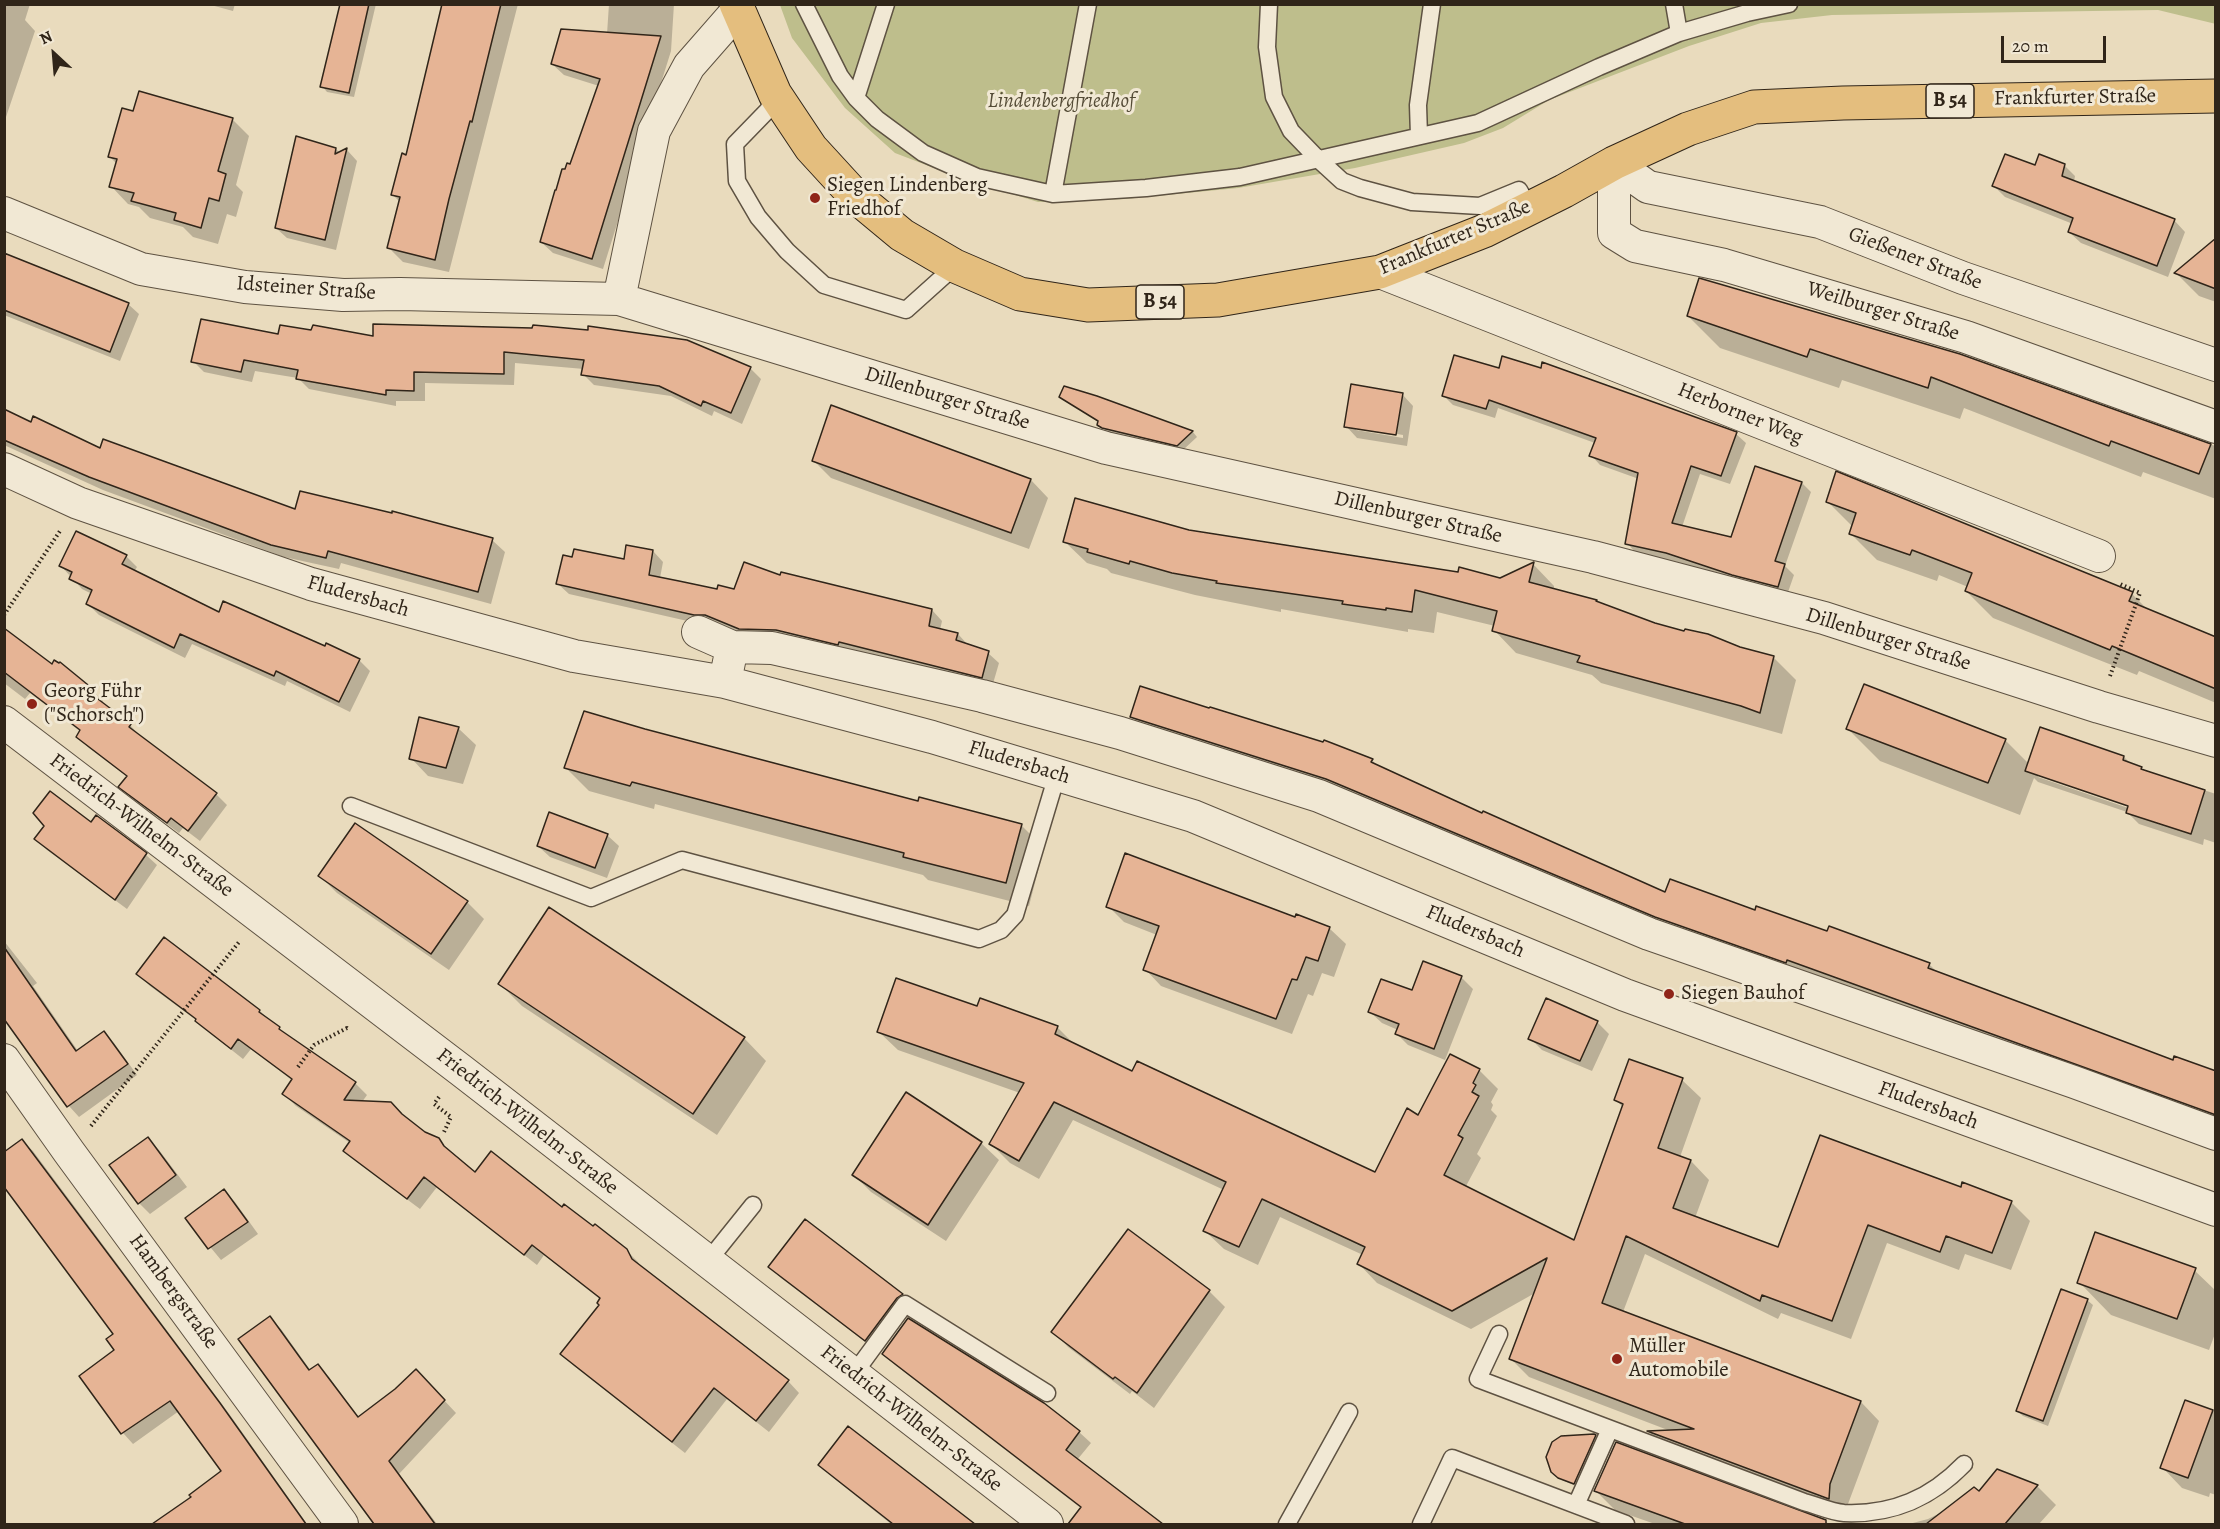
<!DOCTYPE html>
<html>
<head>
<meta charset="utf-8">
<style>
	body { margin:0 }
	#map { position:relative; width:2220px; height:1529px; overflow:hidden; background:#e9dbbd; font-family:Alegreya,serif }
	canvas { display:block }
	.frame { position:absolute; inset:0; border:6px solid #302519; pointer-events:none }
	.north { position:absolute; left:24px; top:24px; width:60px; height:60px; -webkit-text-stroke:4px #f1e8d4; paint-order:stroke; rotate:334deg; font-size:16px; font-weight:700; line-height:24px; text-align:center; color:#302519 }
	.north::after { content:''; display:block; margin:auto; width:21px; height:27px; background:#302519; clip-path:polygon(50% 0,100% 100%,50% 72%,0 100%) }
	.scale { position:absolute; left:2001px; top:36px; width:105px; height:27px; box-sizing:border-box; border:3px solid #302519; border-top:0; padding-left:8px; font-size:18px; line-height:21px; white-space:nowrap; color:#302519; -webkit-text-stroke:4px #f1e8d4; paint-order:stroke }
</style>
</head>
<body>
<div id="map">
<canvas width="2220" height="1529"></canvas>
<div class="frame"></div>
<div class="north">N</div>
<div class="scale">20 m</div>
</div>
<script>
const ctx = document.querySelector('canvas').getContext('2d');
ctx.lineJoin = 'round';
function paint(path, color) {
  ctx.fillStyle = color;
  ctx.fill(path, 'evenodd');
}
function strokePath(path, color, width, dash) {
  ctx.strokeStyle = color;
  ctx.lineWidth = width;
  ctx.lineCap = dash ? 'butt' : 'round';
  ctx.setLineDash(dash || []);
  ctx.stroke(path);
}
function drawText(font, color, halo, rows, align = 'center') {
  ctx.font = font + ' Alegreya,serif';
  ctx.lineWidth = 6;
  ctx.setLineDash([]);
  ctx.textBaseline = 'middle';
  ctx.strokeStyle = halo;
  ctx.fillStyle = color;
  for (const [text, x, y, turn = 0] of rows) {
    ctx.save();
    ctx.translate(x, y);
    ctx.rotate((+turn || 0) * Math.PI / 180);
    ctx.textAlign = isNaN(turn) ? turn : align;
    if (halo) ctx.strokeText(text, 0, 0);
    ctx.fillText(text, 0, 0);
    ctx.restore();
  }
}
const green = new Path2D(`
	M2215,4L2216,24L2158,10L1832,15L1761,23L1689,46L1611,76L1549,100L1503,128L1464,143L1355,168L1238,188L1125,199L1038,202L960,178L895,153L845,108L792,38L780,5Z`);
const shadow = new Path2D(`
	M4,4H30L25,20L35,31L4,123Z
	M207,4H235L233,11Z
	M341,4H376L354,97L327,92L322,86Z
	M444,4H518L449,272L403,262L389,248L400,202L393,195L407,157Z
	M609,4H674L671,51L603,269L553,253L541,242L599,86L564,75L552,64L607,34Z
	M134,113L232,119L249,136L236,185L243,192L236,217L227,214L218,244L193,237L183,227L150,218L139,207L128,204L111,186L117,164L110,157Z
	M336,149L340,153L347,150L357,161L336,250L287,238L276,228Z
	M2064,165L2075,176L2074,182L2174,220L2185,232L2168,277L2081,243L2069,232L2073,224L2005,197L1994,186L2035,167Z
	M2216,240V302L2199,296L2176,273Z
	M4,255L128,304L139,314L120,361L4,315Z
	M1688,316L2216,446V499L2143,472L2141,477L1964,408L1960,419L1842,380L1839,388L1720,348Z
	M279,336L374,338L750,368L761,379L742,424L714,411L712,416L671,396L594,385L583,374L584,369L515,363L514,385L425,383V401H396V406L309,389L298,378L255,371L252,382L204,372L193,361Z
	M1455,356L1736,434L1746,443L1730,484L1700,474L1682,527L1732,539L1802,483L1811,492L1785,566L1794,575L1787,595L1743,584L1677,562L1636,553L1627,543L1639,479L1600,465L1591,455L1595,443L1498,408L1495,418L1453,405L1444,396Z
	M1065,388L1193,432L1197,437L1183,450L1109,433L1098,424L1099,422L1061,396Z
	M1402,394L1413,406L1407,446L1357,438L1346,426ZM1356,427L1403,435V438L1356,430Z
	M4,409L32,423L100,450L296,511L492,540L505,552L491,604L341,563L339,569L284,557L103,490L4,445Z
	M813,460L1031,480L1048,498L1029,549L831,478Z
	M1827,501L2132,594L2148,610L2216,638V703L2139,671L2137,675L1993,618L1966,591L1968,587L1939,575L1937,581L1877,560L1850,533L1852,526Z
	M1188,531L1500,580L1533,564L1554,586V590L1596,601L1654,624L1774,658L1796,680L1782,734L1601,683L1592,675L1516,653L1494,630L1495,626L1437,612L1434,633L1408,629V632L1281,609V612L1195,595L1111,573L1107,569L1087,563L1064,541Z
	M653,551L663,562L660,578L719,590L735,591L782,577L932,610L942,621L940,630L958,634L968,645L988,653L999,663L992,687L750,639L705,625L569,594L558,584L573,558L625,561Z
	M126,556L137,567L134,572L219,614L359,660L370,671L350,712L287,681L285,686L192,644L185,658L99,615L88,604L92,594L82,589L61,566Z
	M4,630L52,666L92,690L103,701L101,704L130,725L141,737L216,794L227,805L200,841L183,828L179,833L131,798L120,786L128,777L89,748L78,736L81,732L30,693L25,699L4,683Z
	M1132,717L1372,760L1379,768L1666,894L1755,911L1929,964L1938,973L2174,1062L2216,1073V1121L1798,973L1143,728Z
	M458,728L476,745L463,784L428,776L411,758Z
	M1848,729L2005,740L2029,764L2124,757L2132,765L2144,771L2216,794V843L2204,839L2203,845L2139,824L2127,812L2038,782L2034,778L2020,815L1880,761ZM2038,774L2135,807L2134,810L2038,777Z
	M566,768L919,803L1021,825L1044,848L1029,906L928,880L923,875L655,804L654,809L589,791Z
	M91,824L146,855L157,865L127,909L47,850L36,839Z
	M607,835L619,846L607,878L550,857L538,846Z
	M320,876L467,902L484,919L449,970L337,893Z
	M1108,906L1296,918L1329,928L1346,944L1334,977L1322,973L1313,996L1308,994L1292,1034L1161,986L1145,969L1157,935L1124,922Z
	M164,939L260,1011L286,1035L355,1083L367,1095L362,1102L403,1115L425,1133L438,1139L453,1155L476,1174L562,1209L626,1250L638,1262L641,1268L788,1381L799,1393L769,1432L727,1399L685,1453L574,1366L562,1354L601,1305V1300L544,1255L537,1265L437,1187L420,1209L357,1162L345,1151L350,1143L296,1106L284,1094L293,1081L251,1049L243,1059L209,1032L196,1020L150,986L138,974Z
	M4,941L37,983L33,986L78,1051L103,1033L114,1043L137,1075L79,1117L69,1106L4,1016Z
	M1461,977L1473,989L1445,1060L1408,1045L1397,1034L1398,1030L1382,1023L1370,1012L1412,992Z
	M500,984L744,1038L766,1061L717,1135L522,1006Z
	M978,1008L1057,1027L1076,1046L1133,1073L1375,1174L1419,1117L1479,1070L1498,1089L1491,1102L1493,1105L1491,1110L1497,1116L1477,1154L1481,1158L1465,1188L1575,1242L1623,1107L1616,1100L1682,1080L1701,1098L1680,1157L1691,1161L1709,1180L1695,1218L1779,1248L1961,1189L2011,1202L2030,1221L2011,1270L1965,1254L1959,1270L1887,1243L1851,1339L1781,1313L1778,1319L1645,1254L1623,1312L1861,1402L1879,1421L1848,1504L1847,1516L1667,1450L1650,1433L1673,1432L1529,1377L1511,1359L1535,1293L1471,1329L1377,1283L1359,1264L1363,1255L1280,1217L1258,1265L1224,1249L1205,1231L1224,1190L1073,1120L1039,1179L1010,1163L991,1144L1020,1093L898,1050L879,1032Z
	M1597,1022L1609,1034L1592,1071L1542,1050L1530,1038Z
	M907,1095L981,1143L999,1160L946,1241L871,1192L854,1175Z
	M148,1139L159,1150L187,1187L150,1214L139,1203Z
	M22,1141L33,1151L230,1415L307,1524H183L173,1511L223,1471L179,1411L133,1444L123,1433L81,1376L116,1351L115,1334Z
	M224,1191L235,1202L258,1234L221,1260L187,1219Z
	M805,1221L902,1295L913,1306L877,1351L781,1278L770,1266Z
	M2193,1269L2216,1291V1331L2209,1350L2111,1315L2079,1282Z
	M1209,1291L1225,1307L1154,1408L1132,1391L1130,1394L1068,1347L1053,1331Z
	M2087,1300L2093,1305L2048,1426L2023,1416L2017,1411Z
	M270,1318L281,1329L311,1371L318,1366L329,1377L359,1418L427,1382L456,1413L399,1474L437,1524H376L240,1339Z
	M884,1353L1043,1404L1079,1432L1091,1443L1077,1460L1160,1524H1088L1078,1514L1082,1509L895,1365Z
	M2186,1401L2216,1412V1495L2210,1493L2209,1497L2182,1488L2162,1467Z
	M849,1428L972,1524H891L836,1480L820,1465Z
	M1595,1436L1600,1441L1580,1488L1562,1480L1556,1474Z
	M2037,1486L2056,1505L2039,1524H1909L1928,1519L1979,1494Z
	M1596,1491L1825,1521L1829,1524H1655L1615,1510Z`);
const building = new Path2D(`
	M340,4H369L349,93L320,87Z
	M442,4H501L472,122L470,121L449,199L435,260L387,248L400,197L391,195L402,153L406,155Z
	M561,29L661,36L592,259L540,242L555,190H556L562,169H565L567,163L570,164L600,79L551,64Z
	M139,91L233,118L218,171L226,174L219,201L209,198L201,228L174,220L176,213L131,201L134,193L109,187L117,159L108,157L122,108L133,111Z
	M296,136L336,148L335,154L347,148L325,240L275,228Z
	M2005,154L2035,165L2039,154L2065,164L2062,176L2175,219L2157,266L2068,232L2073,218L1992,186Z
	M2216,238V289L2174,273Z
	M4,253L129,303L110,352L4,310Z
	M1699,278L1960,354L2211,444L2199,474L2111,441L2109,446L1931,377L1928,388L1810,349L1807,357L1687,316Z
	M201,319L278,334L280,325L311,330L313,325L373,336V324L532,328L533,325L588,330V326L687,340L751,367L731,413L703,401L701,406L659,386L581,375L584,360L504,352V374L414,372V391L386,390V395L296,379L298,370L244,360L241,372L191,362Z
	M1454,355L1499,368L1502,356L1541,368L1542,362L1737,432L1721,476L1691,466L1672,523L1731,537L1755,466L1802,482L1775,561L1785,564L1778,587L1732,575L1666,553L1625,544L1638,473L1589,456L1596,438L1489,400L1486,409L1442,396Z
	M1351,384L1403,393L1396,435L1344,427Z
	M1064,386L1097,396L1193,431L1177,446L1102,428L1097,425L1098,421L1059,397Z
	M831,405L1031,479L1011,533L812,461Z
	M4,409L31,422L33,416L100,448L103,439L295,509L300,491L392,513V511L493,538L478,592L328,551L326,558L271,545L89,477L4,440Z
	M1836,471L2133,592L2129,601L2216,637V689L2112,646L2110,650L1965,591L1972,573L1912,550L1910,555L1849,534L1856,513L1826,502Z
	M1075,498L1189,530L1458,572L1459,567L1500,578L1534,562L1529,582L1597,600L1596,601L1655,623L1684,631L1685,629L1708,634L1740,647L1774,656L1760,713L1741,706L1577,662L1580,656L1492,631L1497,611L1415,590L1412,612L1386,608V610L1342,604L1343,601L1216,583L1217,581L1172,573L1130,561L1129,564L1087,552L1088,549L1063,542Z
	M76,531L127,555L122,564L219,612L223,601L325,646L326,643L360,659L339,702L276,671L274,676L180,634L174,648L86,604L92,590L69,579L72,572L59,566Z
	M626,545L653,550L649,575L679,581L717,589L718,585L734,589L744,562L780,575L781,572L932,609L929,626L958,633L956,640L989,651L982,678L839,642L838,645L776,630L739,629L705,615H694L556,584L563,555L572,557L574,549L624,559Z
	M4,628L52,664L54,660L59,663L60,662L93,689L90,693L131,724L129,727L217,793L188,831L171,818L167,823L118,787L127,776L76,737L80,730L4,672Z
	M1864,684L2006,739L1988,783L1846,729Z
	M1140,686L1209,708L1210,707L1323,742L1324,740L1373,759L1371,762L1482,813L1483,811L1665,892L1670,879L1755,910L1756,906L1827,931L1829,926L1930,963L1928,968L2030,1006L2173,1060L2174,1056L2216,1071V1115L1787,960L1786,963L1655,917L1326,779L1130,717Z
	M584,711L645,729L918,801L919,797L1022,824L1006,883L903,857L904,853L632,782L630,786L564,768Z
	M419,717L459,727L446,768L409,759Z
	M2040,727L2124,756L2123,760L2142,767L2141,769L2205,790L2191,834L2126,813L2128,806L2025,771Z
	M50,791L91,822L96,815L147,853L115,900L34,839L44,826L33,813Z
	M549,812L608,834L595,868L537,846Z
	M355,823L468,901L431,954L318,876Z
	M1125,853L1295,917L1296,914L1330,927L1318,961L1306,957L1297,980L1292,979L1276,1019L1143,970L1159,926L1106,907Z
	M549,907L745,1037L693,1114L498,984Z
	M164,937L260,1010L259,1012L280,1027L279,1029L356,1082L344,1100L391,1102L402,1114L425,1132L439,1138L444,1146L475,1172L491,1151L562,1207L564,1204L593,1226L595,1224L627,1249L632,1259L789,1380L756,1421L714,1388L672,1442L560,1354L599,1305L597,1303L600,1298L532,1245L524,1255L424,1177L407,1199L343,1151L350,1141L282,1094L292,1079L238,1039L231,1049L195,1021L196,1019L136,974Z
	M4,947L76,1051L104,1031L128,1064L67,1107L4,1019Z
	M1423,961L1462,976L1434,1049L1395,1034L1399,1024L1368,1012L1381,979L1412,990Z
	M896,978L977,1006L980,998L1058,1026L1055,1034L1132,1071L1137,1061L1375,1172L1407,1108L1418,1115L1450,1054L1480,1069L1473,1083L1476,1085L1472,1092L1479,1096L1458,1135L1463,1138L1444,1175L1574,1240L1623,1104L1614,1100L1629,1059L1683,1078L1658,1148L1691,1160L1673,1208L1778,1247L1820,1135L1961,1187L1962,1182L2012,1201L1992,1253L1946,1236L1940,1252L1868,1225L1832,1321L1762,1295L1760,1301L1626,1236L1602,1303L1861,1401L1830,1484L1829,1499L1647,1431L1694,1429L1509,1359L1547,1258L1452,1311L1357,1264L1365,1247L1262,1199L1239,1247L1203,1231L1226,1182L1054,1102L1019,1161L989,1144L1024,1083L877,1032Z
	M1546,998L1598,1021L1580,1061L1528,1039Z
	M906,1092L982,1142L928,1225L852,1175Z
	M148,1137L176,1175L138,1204L109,1165Z
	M22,1139L220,1403L306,1524H152L191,1497L189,1495L221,1471L170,1401L121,1434L79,1376L114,1350L106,1339L113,1334L4,1187V1152Z
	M224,1189L248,1222L208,1249L185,1218Z
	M805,1219L903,1294L897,1298L865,1341L768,1267Z
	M1128,1229L1210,1290L1137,1393L1115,1377L1113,1379L1051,1332Z
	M2095,1232L2196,1268L2177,1319L2077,1283Z
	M2061,1289L2088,1299L2043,1421L2016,1411Z
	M270,1316L309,1370L318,1364L358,1417L395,1389L416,1369L445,1400L389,1461L435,1524H374L238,1339Z
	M908,1318L1044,1403L1080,1431L1066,1450L1163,1524H1068L1081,1507L882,1354Z
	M2185,1400L2213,1410L2188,1478L2160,1468Z
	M848,1426L940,1497L975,1524H893L818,1465Z
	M1594,1434L1596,1435L1574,1484L1558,1478L1551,1472L1546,1457L1552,1442L1561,1436Z
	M1616,1442L1826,1520V1524H1685L1594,1491Z
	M1997,1469L2038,1485L2005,1524H1926L1974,1487L1979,1491Z`);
const path = new Path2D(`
	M4,615L60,531
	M2110,676L2140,593L2118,583
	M298,1067L314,1045L347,1028L349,1030
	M439,1097L434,1104L451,1117L444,1132
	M91,1126L239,942`);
const lane = new Path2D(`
	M804,4L840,76L856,98L877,119L923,153L977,177L1053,194L1146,188L1240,177L1478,123L1599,67L1679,33L1747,13L1789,4
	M1269,4L1267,47L1274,97L1291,131L1318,159L1342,181L1360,188L1412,202L1480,206L1519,190L1529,208
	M1674,4L1679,33
	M775,94L768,110L735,144L737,181L758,217L787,251L824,285L906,310L955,266
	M856,98L886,4
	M1419,136L1418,105L1432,4
	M1053,194L1088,4
	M351,806L591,898L682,860L979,939L1001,930L1015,915L1057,775
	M708,1261L753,1205
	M1499,1334L1478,1379L1804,1502C1816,1505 1831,1512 1844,1513C1893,1515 1931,1498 1964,1464
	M853,1375L905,1304L1047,1393
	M1576,1505L1610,1429
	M1287,1524L1349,1412
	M1421,1524L1452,1458L1626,1524`);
const street = new Path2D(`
	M1614,163V233L1635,246L1724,265L1966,337L2216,427
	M1614,163L1648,187L1820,222L1963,278L2216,365
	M4,213L141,269L245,287L343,295L400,294L619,299L1106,448L1593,557L1824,618L2099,707L2216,741
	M1380,272L2099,556
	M619,299L654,131L689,66L738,10
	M4,469L78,503L311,584L574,656L725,682L932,737L1193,816L1625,995L2216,1210
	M698,632L732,647
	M725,682L732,647L772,648L982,696L1120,733L1319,796L1649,934L2074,1082L2216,1134
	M4,722L462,1071L1047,1524
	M4,1060L69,1152L342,1524`);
const primary = new Path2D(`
	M736,4L775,94L811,148L855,196L902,235L955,266L1020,294L1088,305L1218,300L1380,272L1484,231L1564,191L1614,163L1688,129L1754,107L1843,103L2216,96`);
const markers = [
	[815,198,6,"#8f2418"],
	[32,704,6,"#8f2418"],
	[1669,994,6,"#8f2418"],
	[1617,1359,6,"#8f2418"]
];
const shields = [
	[1950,101,48],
	[1160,302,48]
];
const shieldNames = [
	["B 54",1950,101],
	["B 54",1160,302]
];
const streetNames = [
	["Frankfurter Straße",2075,98,-1],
	["Frankfurter Straße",1455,238,-23],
	["Gießener Straße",1915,259,21],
	["Idsteiner Straße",306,289,4],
	["Weilburger Straße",1883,312,17],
	["Dillenburger Straße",947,399,17],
	["Herborner Weg",1740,414,22],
	["Dillenburger Straße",1418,518,13],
	["Fludersbach",358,597,16],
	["Dillenburger Straße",1888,640,17],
	["Fludersbach",1019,763,17],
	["Friedrich-Wilhelm-Straße",141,826,37],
	["Fludersbach",1475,932,23],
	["Fludersbach",1928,1106,20],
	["Friedrich-Wilhelm-Straße",527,1122,38],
	["Hambergstraße",173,1292,54],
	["Friedrich-Wilhelm-Straße",911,1419,38]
];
const parkNames = [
	["Lindenbergfriedhof",1061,102]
];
const poiNames = [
	["Siegen Lindenberg",827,186],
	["Friedhof",827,210],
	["Georg Führ",44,692],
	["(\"Schorsch\")",44,716],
	["Siegen Bauhof",1681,994],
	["Müller",1629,1347],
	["Automobile",1629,1371]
];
paint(green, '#bebe8c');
paint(shadow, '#0003');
paint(building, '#e6b495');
strokePath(building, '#302519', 1.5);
strokePath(lane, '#5e5242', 19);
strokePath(street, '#5e5242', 34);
strokePath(primary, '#302519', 35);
strokePath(path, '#302519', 4, [1.5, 3]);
strokePath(lane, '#f1e8d4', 16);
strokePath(street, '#f1e8d4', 32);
strokePath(primary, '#e4be7e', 33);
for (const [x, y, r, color] of markers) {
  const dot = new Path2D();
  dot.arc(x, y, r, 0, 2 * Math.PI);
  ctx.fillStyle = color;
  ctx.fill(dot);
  strokePath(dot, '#f1e8d4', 2);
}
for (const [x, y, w] of shields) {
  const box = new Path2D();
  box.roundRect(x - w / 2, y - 17, w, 34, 4.5);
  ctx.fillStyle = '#f1e8d4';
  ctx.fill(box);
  strokePath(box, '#302519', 1.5);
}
drawText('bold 20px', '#302519', null, shieldNames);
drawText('21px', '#302519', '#f1e8d4', streetNames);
drawText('italic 21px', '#544b36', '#f1e8d4', parkNames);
drawText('21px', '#302519', '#f1e8d4', poiNames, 'left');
</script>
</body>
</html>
